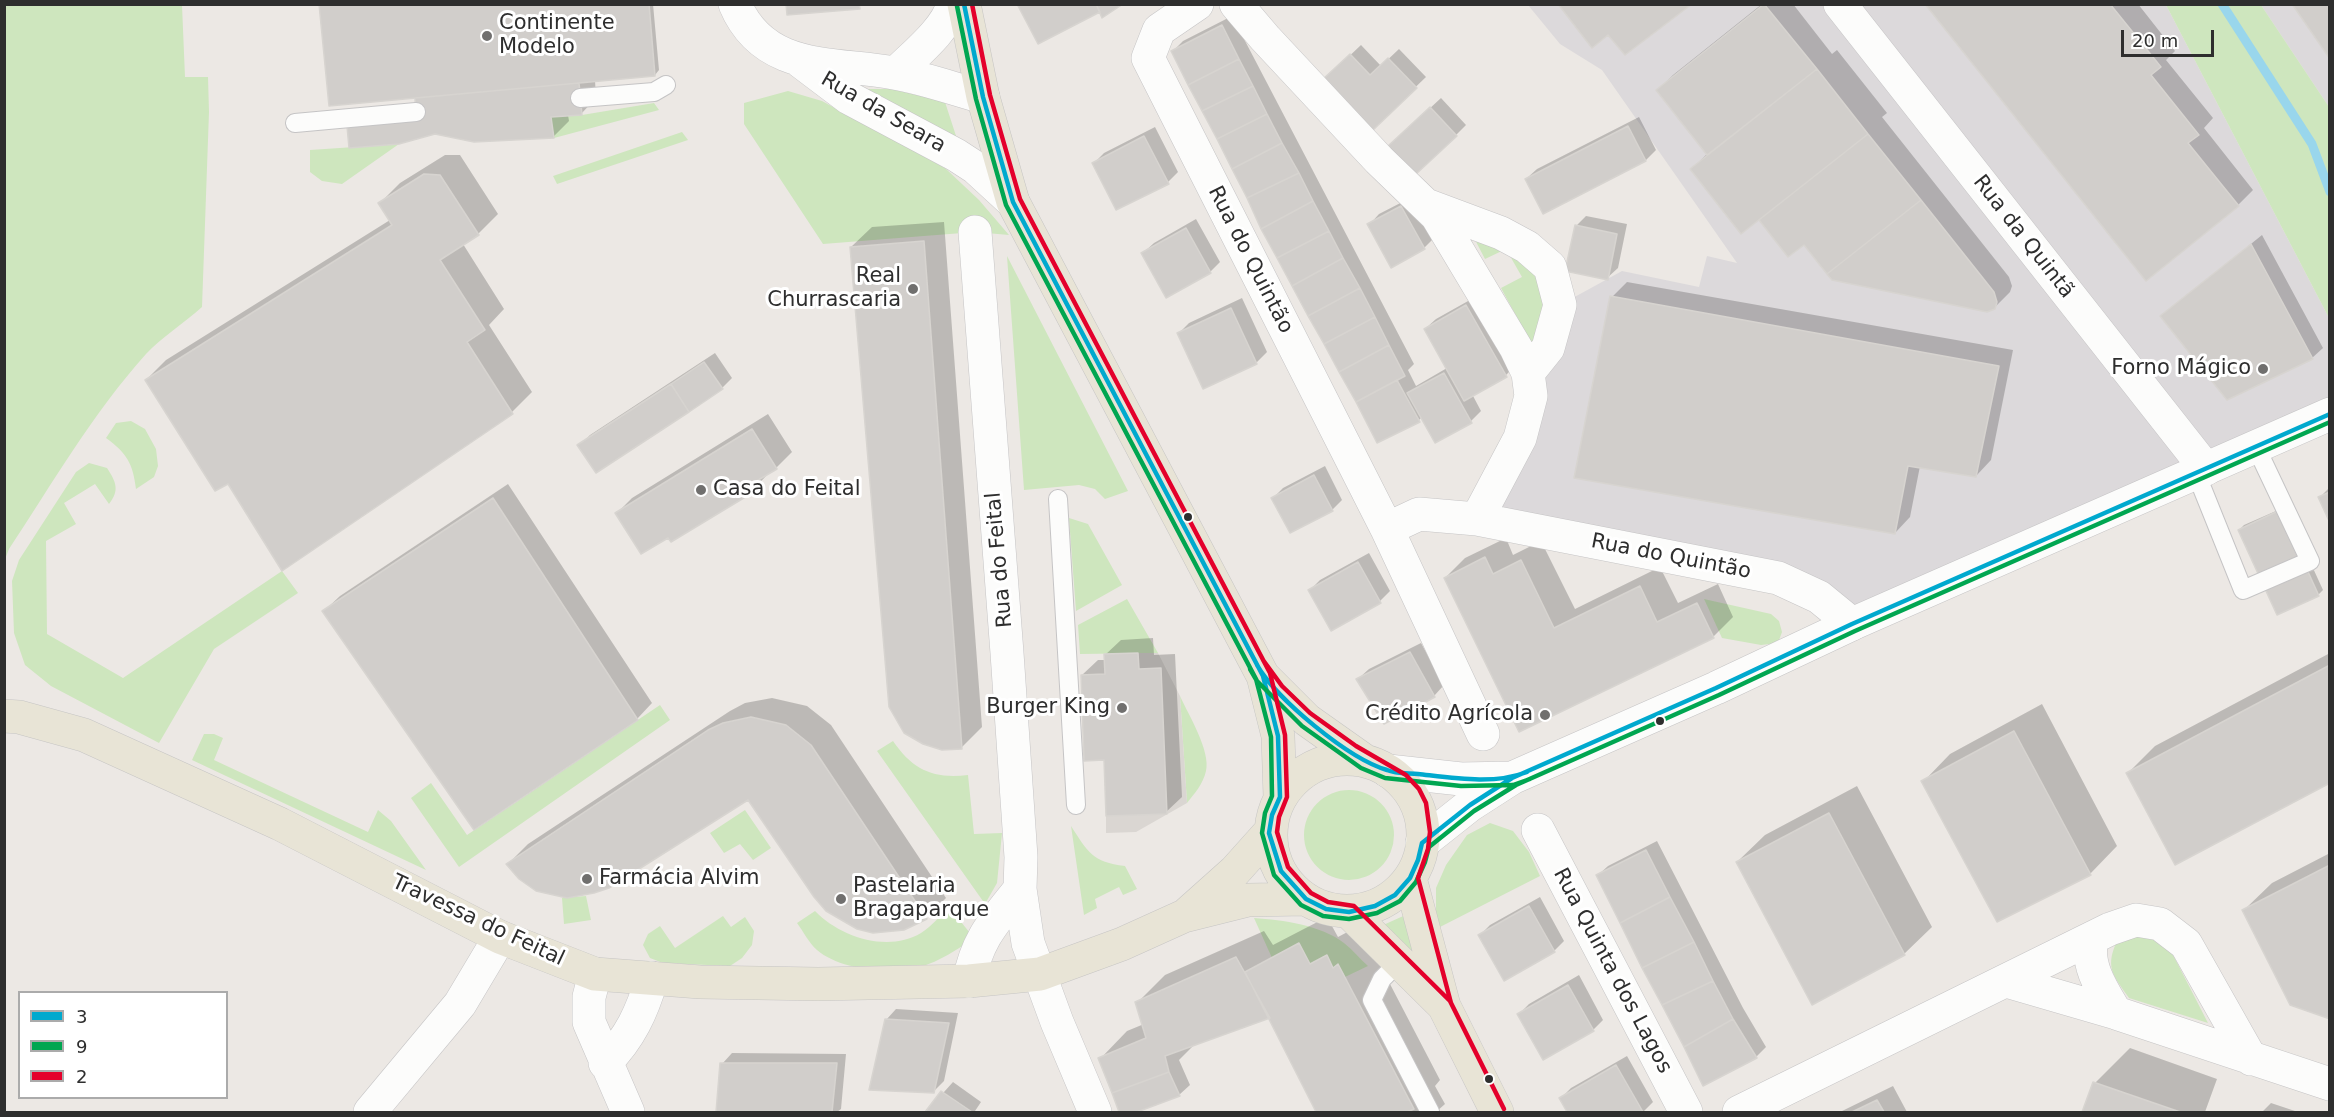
<!DOCTYPE html>
<html>
<head>
<meta charset="utf-8">
<style>
	body { margin:0 }
	#map { position:relative; width:2334px; height:1117px; overflow:hidden; background:#ece8e4; font-family:"DejaVu Sans",sans-serif }
	canvas { display:block }
	.frame { position:absolute; inset:0; border:6px solid #2e2e2e; pointer-events:none }
	.legend { position:absolute; left:18px; top:991px; width:210px; height:108px; box-sizing:border-box; background:#fff; border:2px solid #ababab; margin:0; padding:8px 10px; list-style:none; font-size:18px; color:#2e2e2e }
	.legend li { display:flex; align-items:center; gap:12px; height:30px }
	.legend b { width:30px; border:2px solid #ababab }
	.scale { position:absolute; left:2121px; top:30px; width:93px; height:27px; box-sizing:border-box; border:3px solid #2e2e2e; border-top:0; padding-left:8px; font-size:18px; line-height:21px; white-space:nowrap; color:#2e2e2e; -webkit-text-stroke:4px #fff; paint-order:stroke }
</style>
</head>
<body>
<div id="map">
<canvas width="2334" height="1117"></canvas>
<div class="frame"></div>
<ul class="legend">
<li><b style="height:8px;background:#00a9ce"></b>3</li>
<li><b style="height:8px;background:#00a651"></b>9</li>
<li><b style="height:8px;background:#e4002b"></b>2</li>
</ul>
<div class="scale">20 m</div>
</div>
<script>
const ctx = document.querySelector('canvas').getContext('2d');
ctx.lineJoin = 'round';
function paint(path, color) {
  ctx.fillStyle = color;
  ctx.fill(path, 'evenodd');
}
function strokePath(path, color, width, dash) {
  ctx.strokeStyle = color;
  ctx.lineWidth = width;
  ctx.lineCap = dash ? 'butt' : 'round';
  ctx.setLineDash(dash || []);
  ctx.stroke(path);
}
function drawText(font, color, halo, rows, align = 'center') {
  ctx.font = font + ' "DejaVu Sans",sans-serif';
  ctx.lineWidth = 6;
  ctx.setLineDash([]);
  ctx.textBaseline = 'middle';
  ctx.strokeStyle = halo;
  ctx.fillStyle = color;
  for (const [text, x, y, turn = 0] of rows) {
    ctx.save();
    ctx.translate(x, y);
    ctx.rotate((+turn || 0) * Math.PI / 180);
    ctx.textAlign = isNaN(turn) ? turn : align;
    if (halo) ctx.strokeText(text, 0, 0);
    ctx.fillText(text, 0, 0);
    ctx.restore();
  }
}
const industrial = new Path2D(`
	M1528,5H2166L2329,318V414L1852,624L1819,597L1477,519L1560,305L1622,271L1699,287L1707,256L1737,263L1602,70L1560,44Z
	M2261,5H2329V107Z`);
const green = new Path2D(`
	M5,4L182,5L185,77H208L209,112L202,307C184,323 162,337 146,354C93,413 52,484 9,549L5,559Z
	M2166,5H2261L2329,107V318Z
	M853,89H892L945,102L957,139Z
	M788,91L822,101L945,168L979,200L1009,235L975,232L823,244L744,124V103Z
	M654,103L659,110L554,138L551,117L582,115Z
	M682,132L688,140L557,184L553,176Z
	M399,144L342,184L322,181L310,172V150Z
	M1472,234L1514,251L1550,292L1533,347L1501,288L1522,277L1506,249L1485,259Z
	M1007,256L1128,491L1105,499L1095,489L1079,485L1024,490Z
	M131,421L145,429L156,449L158,466L154,477L136,489C133,464 127,453 106,438L116,423Z
	M89,463L107,468C116,482 120,490 109,504L95,484L64,503L76,524L46,541L47,634L123,678L282,571L298,593L214,649L159,743L51,686L25,665L14,633L12,581L19,560L76,472Z
	M1069,518L1088,524L1122,585L1076,611Z
	M1127,599L1158,653L1080,654L1078,625Z
	M1704,599L1771,614L1779,621L1782,632L1778,643L1761,645L1722,638Z
	M1180,696C1188,714 1211,751 1206,771C1203,784 1195,793 1187,803Z
	M660,705L670,720L459,867L411,798L431,783L467,835Z
	M204,734H214L223,738L214,760L368,832L378,810L391,821L426,870L192,760Z
	M893,741C913,770 933,779 968,775L974,834L1002,833L997,883L985,904L877,751Z
	M1304 835a45 45 0 1 1 90 0a45 45 0 1 1-90 0Z
	M745,810L771,848L753,860L740,844L724,853L710,833Z
	M1490,823L1513,831L1529,852L1540,876L1438,928L1436,913V888L1446,865L1467,835Z
	M1071,826C1088,852 1092,862 1125,866L1137,889L1123,895L1119,887L1095,899L1097,908L1084,915Z
	M586,896L591,920L564,924L562,898Z
	M949,907L974,938C957,950 940,961 920,967C891,975 840,970 817,950C809,943 803,931 797,923L815,911C840,937 888,953 921,933C932,926 940,916 949,907Z
	M1410,913L1420,964L1381,926Z
	M723,916L731,927L745,917L754,931L752,945L742,958L730,966L663,963L650,958L643,945L648,934L660,926L675,948Z
	M1254,918C1283,920 1321,925 1344,943C1353,950 1360,959 1368,966L1345,977L1338,964L1333,968L1327,955L1310,964L1272,958Z
	M2149,933L2170,949L2208,1023L2129,998C2114,976 2105,969 2116,943Z`);
const plaza = new Path2D(`
	M1138,653H1158L1180,696L1187,803L1136,832L1106,833V816L1139,669Z`);
const shadow = new Path2D(`
	M321,4H653L659,70L655,75L595,80L596,98L581,114L568,115L569,121L554,136L417,107L416,99Z
	M1762,4H1793L1832,54L1837,50L1887,113L1882,117L2009,277L2012,286L2010,292L1995,307L1804,243L1764,214L1692,169L1708,153L1658,90L1673,75Z
	M1927,4H2138L2175,51L2166,60L2213,118L2204,128L2253,190L2238,205Z
	M1232,16L1414,364L1408,370L1416,386L1447,368L1425,329L1436,319L1477,296L1516,365L1506,375L1472,394L1481,411L1471,421L1422,417L1419,420L1173,51L1183,41Z
	M1361,45L1381,66L1399,49L1426,77L1372,129L1324,80Z
	M1441,98L1466,125L1456,135L1400,136Z
	M1639,117L1656,150L1646,160L1543,212L1526,179L1537,169Z
	M1155,127L1178,172L1168,182L1094,163L1104,153Z
	M445,155H460L498,214L478,234L463,244L504,309L489,325L532,392L512,412L228,482L146,380L166,360L390,220L380,203L400,183Z
	M1412,197L1434,238L1424,248L1369,225L1379,214Z
	M1586,216L1627,224L1618,268L1607,278L1576,226Z
	M1196,219L1220,262L1210,272L1143,253L1154,243Z
	M944,222L982,727L962,747L851,247L872,227Z
	M2262,235L2323,348L2312,358L2162,316Z
	M1627,282L2013,350L1991,460L1976,476L1920,466L1910,517L1895,533L1612,297Z
	M1242,298L1267,352L1256,363L1179,333L1189,323Z
	M715,353L732,378L722,388L579,446L590,435Z
	M768,414L792,452L776,468L765,474L766,476L751,492L668,536L617,513L632,498Z
	M1325,466L1342,500L1332,510L1273,498L1283,488Z
	M508,484L652,703L637,719L324,611L340,596Z
	M2330,487V519L2320,497Z
	M2285,507L2323,590L2318,595L2239,530L2244,525Z
	M1506,538L1513,555L1541,541L1575,609L1660,567L1678,603L1718,584L1733,617L1713,637L1519,730L1445,578L1465,558Z
	M1369,553L1390,591L1380,601L1310,590L1320,580Z
	M1153,638L1154,655L1175,654L1182,797L1166,812L1105,758L1082,675L1098,660H1106L1105,655L1121,640Z
	M1421,643L1444,685L1434,696L1358,679L1369,669Z
	M2330,653V782L2128,773L2155,746Z
	M772,698L807,706L831,725L946,898L926,918L749,798L508,864L528,844L730,711L745,703Z
	M2042,704L2117,846L2090,874L1923,782L1950,754Z
	M1857,786L1932,927L1904,954L1737,862L1765,835Z
	M1657,841L1743,1008L1766,1047L1756,1057L1597,876L1608,866Z
	M2330,853V1017L2244,910L2272,883Z
	M1540,897L1564,941L1554,951L1480,935L1490,925Z
	M1327,917L1338,937L1355,928L1366,938L1440,1080L1435,1086L1445,1104L1436,1112H1317L1270,1016L1196,1043L1179,1060L1190,1085L1179,1095L1133,1112H1120L1100,1059L1127,1031L1144,1024L1137,1003L1165,975L1264,931L1273,945Z
	M1579,975L1603,1020L1593,1030L1519,1014L1529,1004Z
	M896,1009L958,1013L944,1081L934,1091L886,1020Z
	M2130,1048L2217,1079L2205,1112H2084L2095,1083Z
	M732,1053L846,1054L841,1109L837,1112H717L722,1064Z
	M1627,1056L1653,1102L1643,1112H1568L1561,1098L1571,1088Z
	M953,1082L981,1102L975,1111L977,1112H926Z
	M1893,1086L1907,1112H1840Z
	M2271,1103L2298,1112H2262Z`);
const stream = new Path2D(`
	M2222,4L2312,144L2330,192`);
const building = new Path2D(`
	M319,4H649L655,76L329,106Z
	M786,4H859L860,9L787,15Z
	M1017,4H1096L1100,12L1038,44Z
	M1096,4H1123L1102,18Z
	M1558,4H1692L1625,55L1608,35L1592,48Z
	M1764,4L1817,69L1707,155L1656,90Z
	M1925,4H2110L2161,67L2151,75L2199,135L2188,143L2239,206L2146,281Z
	M2292,4H2330V59Z
	M1222,25L1239,59L1188,85L1171,51Z
	M1350,54L1370,75L1388,58L1417,88L1372,131L1322,80Z
	M1239,59L1253,86L1202,111L1188,85Z
	M1817,69L1868,134L1741,234L1690,169Z
	M579,83L582,115L551,117L554,138L474,142L435,134L399,144L349,148L347,126L416,121L415,98Z
	M1253,86L1267,114L1217,139L1202,111Z
	M1430,107L1457,136L1415,175L1388,146Z
	M1267,114L1282,143L1232,169L1217,139Z
	M1628,126L1646,161L1543,214L1525,179Z
	M1868,134L1921,200L1827,274L1804,245L1788,257L1759,220Z
	M1144,136L1169,184L1116,210L1092,163Z
	M1282,143L1299,173L1247,198L1232,169Z
	M1299,173L1313,201L1261,229L1247,198Z
	M424,174L440,175L479,235L440,260L485,330L467,342L513,414L282,571L228,484L215,491L145,380L392,225L378,203Z
	M1921,200L1994,292L1997,302L1995,309L1987,312L1832,280L1827,274Z
	M1313,201L1329,231L1277,258L1261,229Z
	M1401,206L1425,249L1391,268L1367,224Z
	M1575,225L1617,234L1608,280L1565,271Z
	M1186,228L1211,273L1166,298L1141,253Z
	M1329,231L1343,258L1292,286L1277,258Z
	M924,241L962,749L942,750L923,744L904,733L889,707L850,247Z
	M2251,244L2313,359L2227,400L2160,316Z
	M1343,258L1360,288L1308,316L1292,286Z
	M1360,288L1375,317L1324,344L1308,316Z
	M1610,296L1999,366L1976,477L1908,466L1895,534L1574,478Z
	M1466,305L1507,377L1464,401L1424,329Z
	M1231,308L1257,364L1203,389L1177,333Z
	M1375,317L1389,345L1339,372L1324,344Z
	M1389,345L1405,376L1356,402L1339,372Z
	M704,362L723,389L689,412L671,384Z
	M1444,373L1472,423L1435,443L1407,393Z
	M1397,380L1420,422L1377,443L1356,402Z
	M671,384L689,412L596,473L577,445Z
	M752,429L777,469L748,486L752,493L671,542L668,538L641,554L615,513Z
	M1314,475L1333,511L1290,533L1271,498Z
	M2330,492V523L2318,497Z
	M493,498L638,720L474,830L322,611Z
	M2280,510L2319,596L2277,615L2238,530Z
	M1485,557L1493,574L1521,560L1554,628L1640,586L1657,622L1697,603L1714,638L1519,732L1444,578Z
	M1358,562L1381,603L1331,631L1308,590Z
	M1410,652L1435,697L1384,724L1356,679Z
	M1138,653L1139,669L1161,668L1167,814L1106,816L1104,760L1084,761L1081,675L1105,674L1104,654Z
	M2330,665V783L2175,865L2126,773Z
	M751,717L786,725L811,745L927,919L904,930L873,933L857,929L826,911L814,897L748,800L609,888L594,893L567,898L536,891L519,879L506,864L708,730L723,723Z
	M2014,731L2091,875L1997,922L1921,781Z
	M1829,813L1905,955L1812,1005L1736,862Z
	M1646,850L1670,897L1620,923L1596,875Z
	M2330,865V1019L2290,1005L2242,910Z
	M1670,897L1694,942L1642,968L1620,923Z
	M1529,906L1555,952L1504,981L1478,935Z
	M1694,942L1713,981L1662,1005L1642,968Z
	M1299,943L1310,964L1327,955L1333,968L1338,964L1414,1109L1407,1112H1316L1245,972Z
	M1236,957L1270,1018L1165,1056L1169,1072L1112,1093L1098,1058L1146,1038L1135,1002Z
	M1713,981L1733,1019L1684,1047L1662,1005Z
	M1568,985L1594,1031L1543,1060L1517,1014Z
	M885,1019L949,1023L934,1093L869,1090Z
	M1733,1019L1757,1058L1703,1086L1684,1047Z
	M720,1063H837L832,1112H716Z
	M1616,1065L1643,1112H1567L1559,1098Z
	M1169,1072L1180,1096L1137,1112H1119L1112,1093Z
	M2093,1082L2180,1112H2082Z
	M941,1091L972,1112H925Z
	M1877,1100L1884,1112H1852Z`);
const service = new Path2D(`
	M580,98L654,92L666,85
	M295,123L416,112
	M2196,473L2243,590L2310,561L2256,447
	M1058,499L1076,805
	M1399,962L1382,979L1372,1000L1430,1112`);
const minor = new Path2D(`
	M735,4C764,73 834,62 894,73C924,78 954,89 983,97
	M1197,4L1159,30L1148,58L1387,529
	M1236,4L1265,38L1379,160L1437,216L1516,348L1528,373L1531,396L1520,438L1477,519
	M1840,4L2206,469
	M800,61L849,98L956,155L976,168L1013,202
	M896,73C914,55 947,29 953,4
	M1426,205L1501,233L1527,247L1550,267L1560,305L1548,348L1528,373
	M975,232L1007,653L1021,857L1020,889L1028,943L1057,1022L1095,1112
	M1483,734L1387,529L1419,514L1477,519L1778,578L1819,597L1852,624
	M1538,830L1686,1112
	M2092,939C2085,965 2103,991 2116,1013
	M595,974L589,997V1022L628,1112
	M969,981C977,939 994,922 1020,889
	M2006,981L2116,1013L2330,1084
	M605,1063C630,1038 642,1012 652,978
	M370,1112L460,1004L500,937
	M1739,1112L2110,929L2136,920L2160,924L2186,944L2251,1059`);
const tertiary = new Path2D(`
	M1388,771L1461,779L1512,778
	M1422,843L1470,805L1512,778L1716,688L1852,624L2330,414`);
const primary = new Path2D(`
	M964,4L983,97L1013,202L1263,676L1278,736L1280,797
	M1263,676L1307,720L1365,761
	M4,716L19,717L84,735L280,824L500,937L595,974L700,982L818,984L969,981L1040,974L1122,944L1184,916L1248,900L1306,899
	M1271 835a76 76 0 1 1 152 0a76 76 0 1 1-152 0Z
	M1410,878L1444,1006L1497,1112
	M1349,912L1442,1004
	M1188,913L1235,871L1269,833`);
const bus1 = new Path2D(`
	M964,4L983,97L1013,202L1263,676L1278,736L1280,797L1272,815L1269,833L1281,871L1306,899L1326,909L1349,912L1375,906L1395,895L1410,878L1418,860L1422,843L1470,805L1512,778L1716,688L1852,624L2330,414
	M1257,665C1276,699 1349,759 1387,770C1396,774 1408,773 1418,774C1453,778 1494,785 1527,772`);
const bus2 = new Path2D(`
	M957,6L976,99L1006,205L1256,679L1271,737L1272,796L1265,813L1262,833L1274,875L1301,905L1323,916L1349,919L1377,913L1400,901L1416,882L1425,862L1429,847L1474,811L1516,785L1719,695L1855,631L2330,422
	M1250,669L1257,681L1302,726L1361,768L1385,778L1461,786L1513,785L1530,779`);
const bus3 = new Path2D(`
	M972,4L990,95L1020,199L1270,673L1285,735L1287,797L1279,817L1277,832L1288,867L1311,893L1328,902L1354,906L1450,1001L1504,1109
	M1263,660L1282,686L1310,713L1356,746L1406,775L1419,789L1426,803L1430,832L1428,849L1418,878L1451,1003`);
const markers = [
	[487,36,6,"#706f6e"],
	[913,289,6,"#706f6e"],
	[2263,369,6,"#706f6e"],
	[701,490,6,"#706f6e"],
	[1188,517,5,"#2e2e2e"],
	[1122,708,6,"#706f6e"],
	[1545,715,6,"#706f6e"],
	[1660,721,5,"#2e2e2e"],
	[587,879,6,"#706f6e"],
	[841,899,6,"#706f6e"],
	[1489,1079,5,"#2e2e2e"]
];
const poiNames = [
	["Continente",499,24],
	["Modelo",499,48],
	["Real",901,277,"right"],
	["Churrascaria",901,301,"right"],
	["Forno Mágico",2251,369,"right"],
	["Casa do Feital",713,490],
	["Burger King",1110,708,"right"],
	["Crédito Agrícola",1533,715,"right"],
	["Farmácia Alvim",599,879],
	["Pastelaria",853,887],
	["Bragaparque",853,911]
];
const streetNames = [
	["Rua da Seara",883,113,30],
	["Rua da Quintã",2023,237,52],
	["Rua do Quintão",1250,260,63],
	["Rua do Quintão",1671,557,11],
	["Rua do Feital",1000,560,-95],
	["Travessa do Feital",478,921,25],
	["Rua Quinta dos Lagos",1612,971,62]
];
paint(industrial, '#dcd9db');
paint(green, '#cee6be');
paint(plaza, '#dad6d2');
paint(shadow, '#0003');
strokePath(stream, '#99d6ec', 9);
paint(building, '#d1cecb');
strokePath(building, '#d7d4d0', 1.5);
strokePath(service, '#c5c4c5', 20);
strokePath(minor, '#c5c4c5', 34);
strokePath(tertiary, '#c5c4c5', 34);
strokePath(primary, '#c6c5c4', 34);
strokePath(service, '#fcfcfb', 18);
strokePath(minor, '#fcfcfb', 33);
strokePath(tertiary, '#fcfcfb', 33);
strokePath(primary, '#e8e4d6', 33);
strokePath(bus1, '#00a9ce', 4.5);
strokePath(bus2, '#00a651', 4.5);
strokePath(bus3, '#e4002b', 4.5);
for (const [x, y, r, color] of markers) {
  const dot = new Path2D();
  dot.arc(x, y, r, 0, 2 * Math.PI);
  ctx.fillStyle = color;
  ctx.fill(dot);
  strokePath(dot, '#fff', 2);
}
drawText('21px', '#2e2e2e', '#fff', poiNames, 'left');
drawText('21px', '#2e2e2e', '#fff', streetNames);
</script>
</body>
</html>
